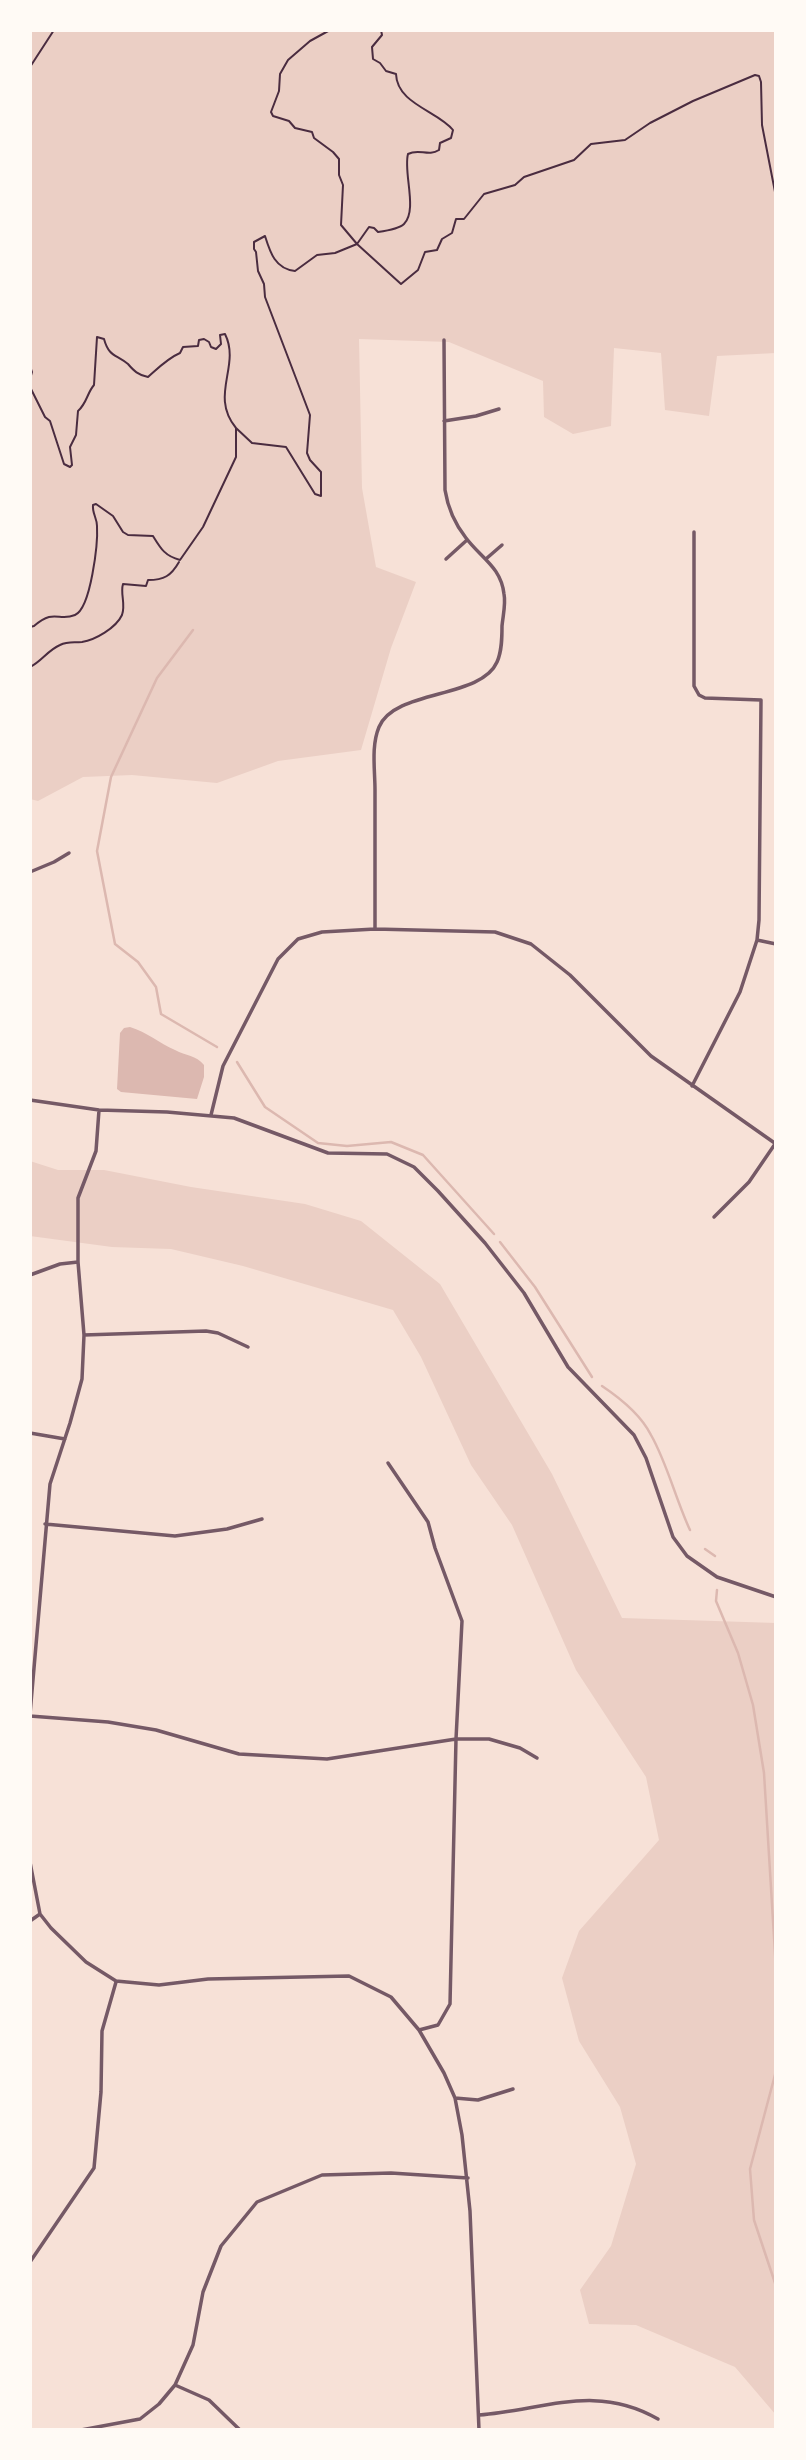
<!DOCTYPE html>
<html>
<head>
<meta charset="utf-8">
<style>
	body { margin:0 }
	#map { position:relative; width:806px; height:2460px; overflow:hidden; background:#f7e1d7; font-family:"PT Sans",sans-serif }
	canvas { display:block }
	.frame { position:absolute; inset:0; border:32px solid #fffaf5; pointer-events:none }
</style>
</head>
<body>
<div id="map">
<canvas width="806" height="2460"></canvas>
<div class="frame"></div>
</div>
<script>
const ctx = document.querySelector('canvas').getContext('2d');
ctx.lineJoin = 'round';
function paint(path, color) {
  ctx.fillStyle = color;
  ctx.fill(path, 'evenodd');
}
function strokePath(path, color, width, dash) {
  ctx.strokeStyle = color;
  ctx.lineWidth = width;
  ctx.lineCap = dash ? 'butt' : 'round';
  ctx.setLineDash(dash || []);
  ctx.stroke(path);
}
const green = new Path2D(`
	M30,30H776V353L717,356L709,416L665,410L661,353L614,348L611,426L573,434L544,417L543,381L449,342L359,339L362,488L376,567L416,582L391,648L361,750L278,761L217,783L132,775L83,777L38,801L30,799Z
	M30,1161L58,1170H104L191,1187L305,1204L361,1221L440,1284L552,1474L622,1618L776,1623V2415L735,2367L636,2325L589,2324L580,2290L611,2246L636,2164L620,2107L579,2041L562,1978L579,1931L659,1840L646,1777L576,1670L512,1525L471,1465L421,1357L393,1310L243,1266L171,1249L112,1247L30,1236Z`);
const water = new Path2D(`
	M130,1027C147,1032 159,1043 175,1050C186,1056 196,1055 204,1065V1077L197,1099L121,1092L117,1089L120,1033L124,1028Z`);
const stream = new Path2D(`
	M193,630L157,678L111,777L97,851L115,944L138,962L156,987L161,1014L217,1047
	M237,1062L265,1107L318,1143L347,1146L391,1142L423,1155L494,1234
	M500,1242L535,1287L592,1377
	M602,1386C620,1398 641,1415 651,1435C667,1463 676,1500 690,1530
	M705,1549L715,1556
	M717,1590L716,1601L738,1653L753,1705L764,1773L776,1970
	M776,2071L750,2169L754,2220L776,2286`);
const path = new Path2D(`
	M330,30L310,41L288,60L280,74L279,91L271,112L273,116L289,121L295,128L312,132L314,138L333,152L339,159V175L343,185L341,225L357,244L369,227L374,228L378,232C385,231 399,229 404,224C418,210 403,172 408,154C419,148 428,157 439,150L440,143L451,138L453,130C438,111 397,104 396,74L386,71L380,63L373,59L372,47L382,35L381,30
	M30,67L54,30
	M30,366L32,372L30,379
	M30,387L45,417L50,421L64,464L70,467L72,465L70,447L76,435L78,411C87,403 87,393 94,385L97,337L104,339C109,357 116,354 128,364C134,371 138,375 148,377C158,368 168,358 180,353L183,347L198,346L199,340L204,339L209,342L211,347L216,349L221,344L220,335L225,334C241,366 209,395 236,428
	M30,536V545
	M30,627L34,626C55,608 58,622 75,615C91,608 98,543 97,526C97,518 92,513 93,505L96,504L113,516L123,532L128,535L153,536C161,549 165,556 180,560L203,527L236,457V428L252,443L286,447L315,494L321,496V472L310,460L307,453L310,415L265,297L264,284L258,271L256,252L254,249V242L265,236C270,252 275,269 295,271L317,255L335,253L357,244L401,284L418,270L425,252L437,250L442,239L452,233L456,219H464L484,194L515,185L524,177L574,160L591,144L625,140L650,123L693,101L755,75L759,76L761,82L762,125L776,197
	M30,667C41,662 48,650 60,645C68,641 74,643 82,642C95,640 116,628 122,615C126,604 120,594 123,584L146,586L148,580C164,580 171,576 179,562`);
const minor = new Path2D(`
	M444,421L476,416L499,409
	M487,558L502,545
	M446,559L467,540
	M30,872L54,862L69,853
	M375,929C375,883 375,836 375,790C375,770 371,746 379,727C395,689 481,699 497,662C502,651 502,637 502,626C503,615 506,604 504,594C501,567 481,558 466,538C455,524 448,509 445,490L444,340
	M757,940L776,944
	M692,1086L740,992L757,940L759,920L761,700L705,698L699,695L694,686V532
	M30,1100L99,1110L167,1112L234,1118L328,1153L387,1154L414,1167L438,1191L485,1243L524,1293L568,1367L634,1435L646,1458L673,1537L687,1556L717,1577L776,1597
	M211,1115L223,1066L278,959L298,939L322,932L375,929L495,932L531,944L570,975L651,1056L776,1144
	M714,1217L749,1182L775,1144
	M30,1275L60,1264L78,1262
	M84,1335L206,1331L218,1333L248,1347
	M30,1433L65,1439
	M388,1463L428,1522L435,1548L462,1621L456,1739L450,2004L438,2025L419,2030
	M45,1524L175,1536L227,1529L262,1519
	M30,1714L50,1484L70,1423L82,1379L84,1335L78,1262V1198L96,1151L99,1110
	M30,1716L108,1722L156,1730L239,1754L327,1759L456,1739H489L520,1748L537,1758
	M30,1862L40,1914L51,1928L86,1962L116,1981L159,1985L208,1979L349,1976L391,1997L419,2030L444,2073L455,2098L462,2135L470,2211L479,2430
	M30,1921L40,1914
	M455,2098L478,2100L513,2089
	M30,2262L94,2168L101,2092L102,2031L116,1982
	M175,2385L209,2400L240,2430
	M479,2415C544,2410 596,2383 658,2419
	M81,2430L140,2419L159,2404L175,2385L193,2345L203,2292L221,2246L257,2202L322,2175L391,2173L468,2178`);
paint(green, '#ebcfc5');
paint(water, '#dcb8b0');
strokePath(stream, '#dcb8b0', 2.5);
strokePath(path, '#4a2c40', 2);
strokePath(minor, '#755966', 3.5);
</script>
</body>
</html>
